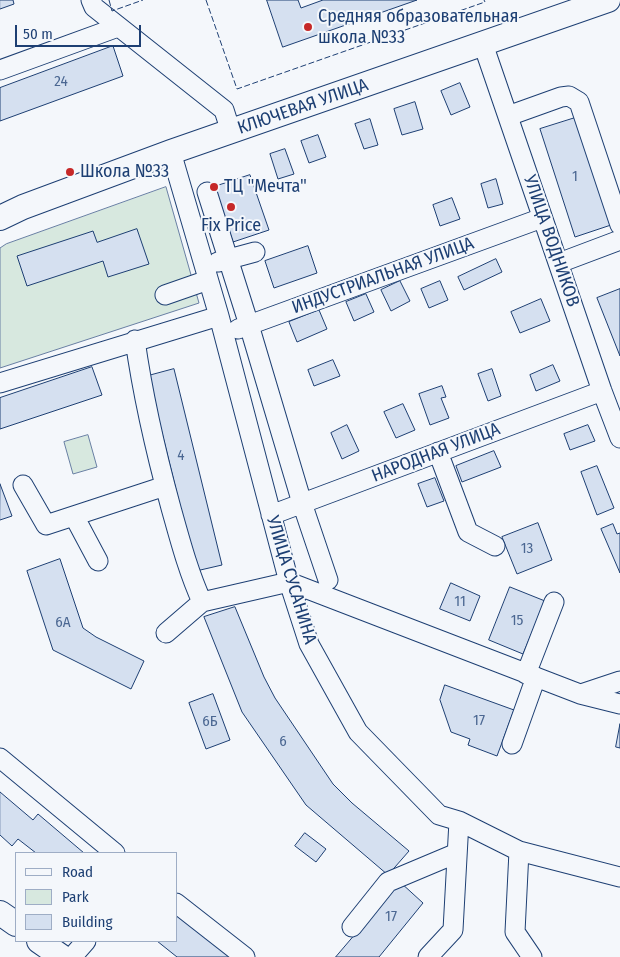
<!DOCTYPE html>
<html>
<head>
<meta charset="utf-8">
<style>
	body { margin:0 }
	#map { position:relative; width:620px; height:957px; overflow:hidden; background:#f4f7fb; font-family:"Fira Sans Condensed",sans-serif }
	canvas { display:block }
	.legend { position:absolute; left:15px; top:852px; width:162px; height:90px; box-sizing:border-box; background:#f4f7fb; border:1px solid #9eadc5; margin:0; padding:6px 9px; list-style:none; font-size:15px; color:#1d3f73 }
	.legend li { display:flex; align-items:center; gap:10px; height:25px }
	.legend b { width:25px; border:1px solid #9eadc5 }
	.scale { position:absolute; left:15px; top:25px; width:126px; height:22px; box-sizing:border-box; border:2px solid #1d3f73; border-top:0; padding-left:6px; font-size:15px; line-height:18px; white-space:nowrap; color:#1d3f73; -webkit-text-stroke:4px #f4f7fb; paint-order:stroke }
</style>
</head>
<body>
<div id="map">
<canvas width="620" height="957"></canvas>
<ul class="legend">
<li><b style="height:6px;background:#f4f7fb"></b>Road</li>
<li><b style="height:14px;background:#d7e8df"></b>Park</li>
<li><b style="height:14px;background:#d5e0f0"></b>Building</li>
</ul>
<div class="scale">50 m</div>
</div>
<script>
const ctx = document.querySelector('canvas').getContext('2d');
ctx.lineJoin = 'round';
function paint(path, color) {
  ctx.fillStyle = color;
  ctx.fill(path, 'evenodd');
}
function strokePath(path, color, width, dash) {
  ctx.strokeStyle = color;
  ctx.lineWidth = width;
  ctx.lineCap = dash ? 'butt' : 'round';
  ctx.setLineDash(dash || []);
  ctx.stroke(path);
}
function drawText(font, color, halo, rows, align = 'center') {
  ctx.font = font + ' "Fira Sans Condensed",sans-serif';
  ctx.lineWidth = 4;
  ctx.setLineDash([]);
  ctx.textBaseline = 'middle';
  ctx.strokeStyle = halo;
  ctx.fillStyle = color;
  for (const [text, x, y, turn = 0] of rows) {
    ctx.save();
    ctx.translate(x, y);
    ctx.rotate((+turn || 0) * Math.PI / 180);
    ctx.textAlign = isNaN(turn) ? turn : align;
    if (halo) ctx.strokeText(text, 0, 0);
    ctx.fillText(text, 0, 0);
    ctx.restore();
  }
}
const green = new Path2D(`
	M166,187L199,303L0,368V248L6,244Z
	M88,435L97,467L73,474L64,442Z`);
const building = new Path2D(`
	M0,0H13L14,4L0,9Z
	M267,0H298L301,8L323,0H417L283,47Z
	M113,46L123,76L0,121V88Z
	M460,83L470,107L451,115L441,91Z
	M415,102L423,129L402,135L394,109Z
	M575,118L611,225L575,237L540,129Z
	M370,119L378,145L364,149L355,124Z
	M318,135L326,157L309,163L301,141Z
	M285,149L294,174L278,179L270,154Z
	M250,175L269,230L233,242L214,187Z
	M496,179L503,204L488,208L481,184Z
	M452,198L460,219L440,226L433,205Z
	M137,229L149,264L108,277L103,261L27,286L17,256L93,231L97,242Z
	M308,246L317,273L274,288L265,261Z
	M496,259L502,272L464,290L458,277Z
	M400,281L410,301L391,311L381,290Z
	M440,281L448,300L429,308L421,289Z
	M620,289V356L597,298Z
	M366,294L374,312L354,321L346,302Z
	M541,299L550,321L520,333L511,312Z
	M319,310L327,329L297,342L289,322Z
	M333,360L340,376L314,386L308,370Z
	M553,365L560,381L536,391L530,375Z
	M92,367L102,395L0,429V398Z
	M174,369L222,565L196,571L148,376Z
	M492,369L501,396L488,401L478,374Z
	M442,386L446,397L441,398L449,418L430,425L419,394Z
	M403,404L415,430L396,438L384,412Z
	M347,425L359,451L342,459L331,433Z
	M588,425L595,441L570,450L564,434Z
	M494,451L501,467L462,482L456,466Z
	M597,466L614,508L597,515L581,472Z
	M435,478L444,501L427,507L418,484Z
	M0,484L12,516L0,520Z
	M538,523L552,560L517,574L502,537Z
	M613,524L617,534L620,533V573L601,529Z
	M60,559L83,628L96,637L144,661L131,689L53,650L27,571Z
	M451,583L480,596L470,621L440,609Z
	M510,587L545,601L523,654L489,640Z
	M235,607L264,677L275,698L333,784L352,803L409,851L388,875L306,805L242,712L204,617Z
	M445,685L514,710L497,756L468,745L470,739L451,732L440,700Z
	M213,694L230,740L206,749L189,703Z
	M620,724V748L616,747Z
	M0,792L33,820L38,814L84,853H36L18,839L12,846L0,835Z
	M305,833L326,849L316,862L295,846Z
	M400,882L423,903L379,957H336Z
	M176,913L231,957H177L157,941H176Z`);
const minor = new Path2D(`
	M91,0L94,7L224,110L231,132
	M483,44L602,391L620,438
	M0,70L118,27
	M508,116L561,97L569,96L579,102L620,225
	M171,152L219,316L289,582L309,644L358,732L439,815L459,821L519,851L620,877
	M207,192L249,325L302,503L328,580
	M218,262L255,252
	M559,263L620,240
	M165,295L208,280
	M238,329L542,218
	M135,340C143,397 156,453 171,508C180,540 188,571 202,602L166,633
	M0,383L219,316
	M438,452L468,532L495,546
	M23,485L46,525L165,486
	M271,515L602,391
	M74,516L98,561
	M202,602L289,582L580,694L620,704
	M526,674L554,602
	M581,694L620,681
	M512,744L536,677
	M0,758L115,853
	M519,851L515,932L532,957
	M176,903L245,957
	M352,927L388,882L457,853
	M72,957L86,941
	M428,957L453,930L459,821`);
const major = new Path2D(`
	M0,218L23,207L171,152L608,0
	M0,913L16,924
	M39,941L62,957`);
const fence = new Path2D(`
	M109,0L112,11L143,0
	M206,0L237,89L485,2L484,0`);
const markers = [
	[308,27,5,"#c62828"],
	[70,172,5,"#c62828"],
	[214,187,5,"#c62828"],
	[231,207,5,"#c62828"]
];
const numberNames = [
	["24",61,82],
	["1",575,177],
	["4",181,456],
	["13",527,549],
	["11",460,602],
	["15",517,621],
	["6А",63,623],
	["17",479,721],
	["6Б",210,722],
	["6",283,742],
	["17",391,917]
];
const poiNames = [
	["Средняя образовательная",318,17],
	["школа №33",318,38],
	["Школа №33",80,172],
	["ТЦ \"Мечта\"",224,187],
	["Fix Price",231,226,"center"]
];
const streetNames = [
	["КЛЮЧЕВАЯ УЛИЦА",303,107,-19],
	["УЛИЦА ВОДНИКОВ",551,241,71],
	["ИНДУСТРИАЛЬНАЯ УЛИЦА",383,276,-20],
	["НАРОДНАЯ УЛИЦА",436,453,-21],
	["УЛИЦА СУСАНИНА",291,580,73]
];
paint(green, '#d7e8df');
strokePath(green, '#687fa3', 1);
paint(building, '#d5e0f0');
strokePath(building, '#1d3f73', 1);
strokePath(minor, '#1d3f73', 21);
strokePath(major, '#1d3f73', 26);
strokePath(minor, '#f4f7fb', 19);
strokePath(major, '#f4f7fb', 24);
strokePath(fence, '#1d3f73', 1, [6, 2.5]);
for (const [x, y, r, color] of markers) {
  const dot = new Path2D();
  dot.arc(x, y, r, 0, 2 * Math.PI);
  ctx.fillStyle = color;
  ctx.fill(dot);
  strokePath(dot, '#f4f7fb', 2);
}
drawText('15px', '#4b6792', null, numberNames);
drawText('18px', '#1d3f73', '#f4f7fb', poiNames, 'left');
drawText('18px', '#1d3f73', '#f4f7fb', streetNames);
</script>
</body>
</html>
